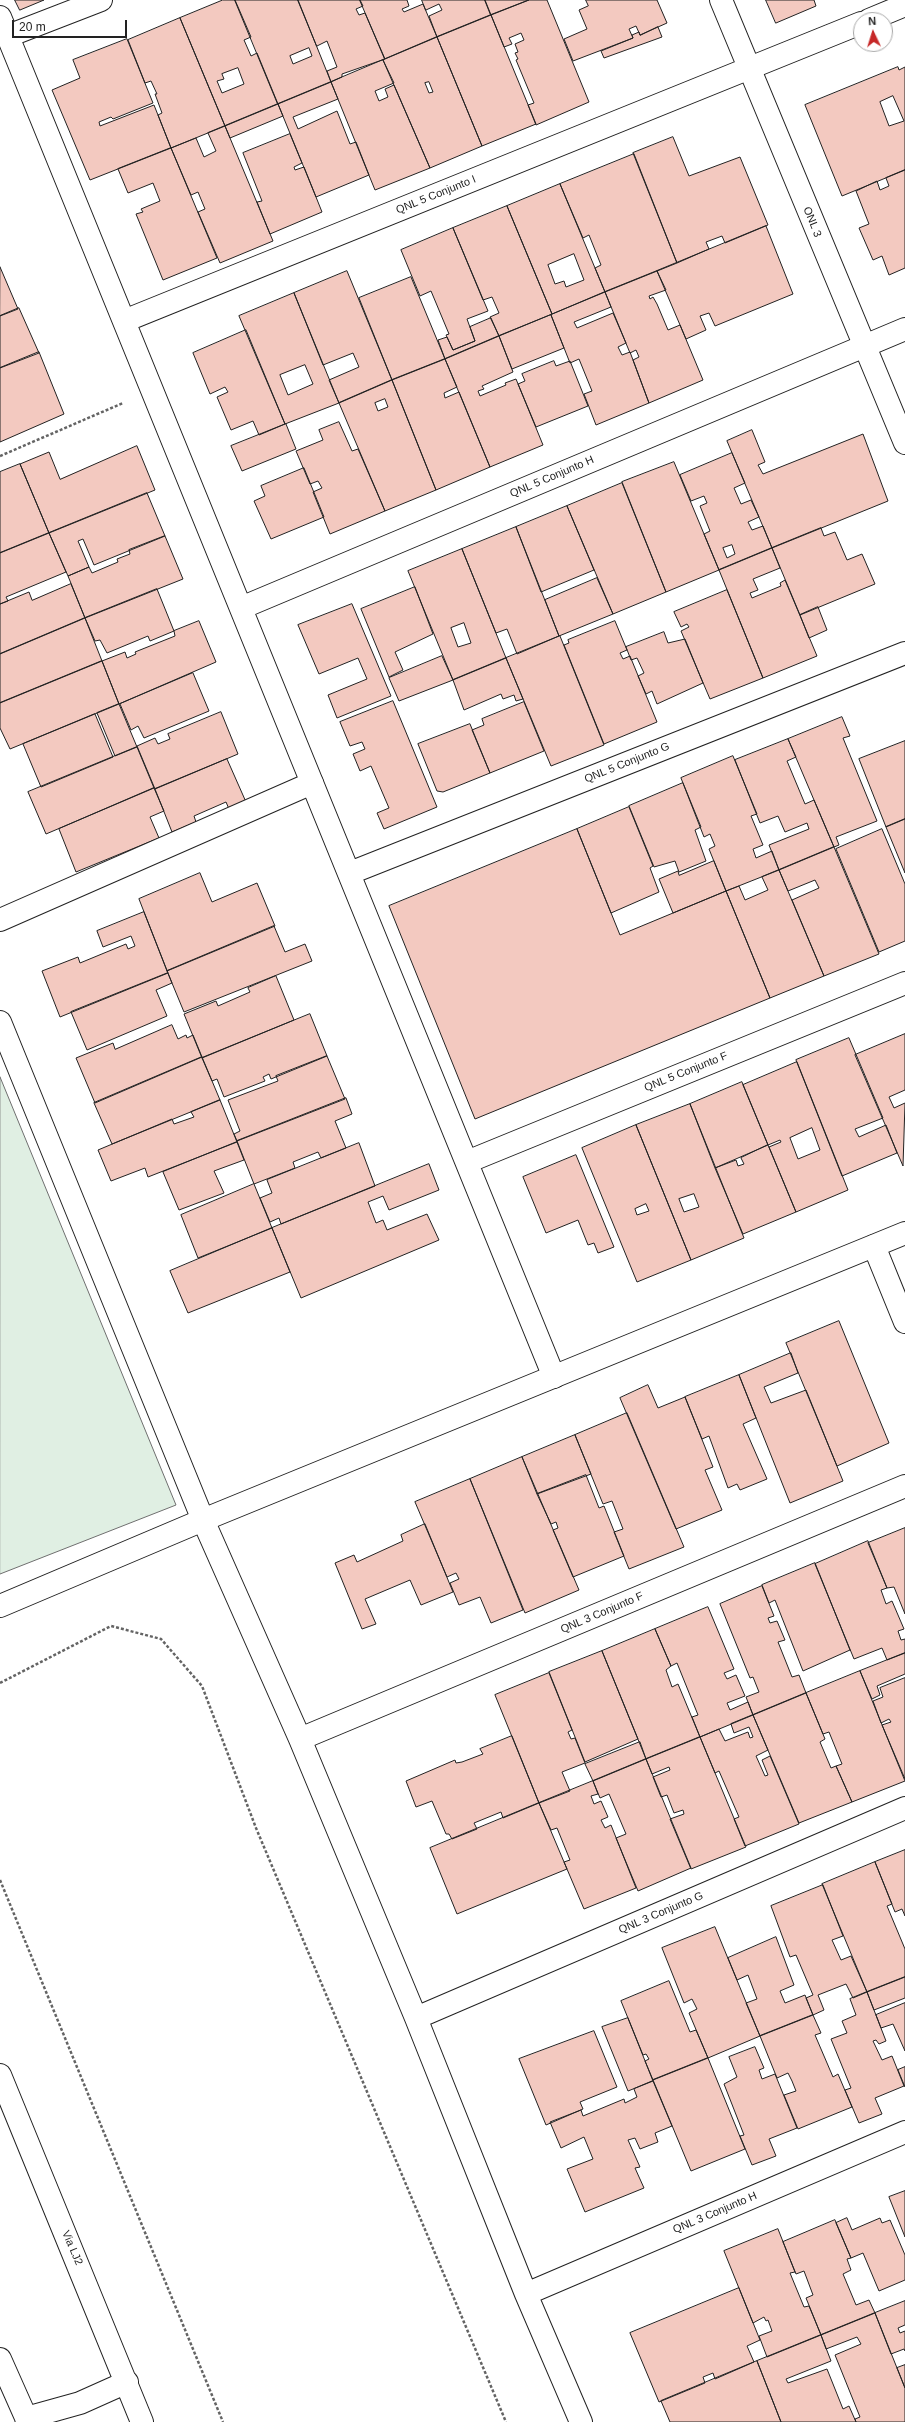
<!DOCTYPE html>
<html>
<head>
<meta charset="utf-8">
<style>
	body { margin:0 }
	#map { position:relative; width:905px; height:2422px; overflow:hidden; background:#fff; font-family:Arial,sans-serif }
	canvas { display:block }
	.north { position:absolute; left:853px; top:12px; width:40px; height:40px; box-sizing:border-box; background:#fff; border:1px solid #a7a7a7; border-radius:50%; rotate:356deg; font-size:11px; font-weight:700; line-height:16px; text-align:center; color:#222 }
	.north::after { content:''; display:block; margin:auto; width:14px; height:18px; background:#c62828; clip-path:polygon(50% 0,100% 100%,50% 72%,0 100%) }
	.scale { position:absolute; left:12px; top:20px; width:115px; height:18px; box-sizing:border-box; border:2px solid #222; border-top:0; padding-left:5px; font-size:12px; line-height:14px; white-space:nowrap; color:#222; -webkit-text-stroke:3px #fff; paint-order:stroke }
</style>
</head>
<body>
<div id="map">
<canvas width="905" height="2422"></canvas>
<div class="north">N</div>
<div class="scale">20 m</div>
</div>
<script>
const ctx = document.querySelector('canvas').getContext('2d');
ctx.lineJoin = 'round';
function paint(path, color) {
  ctx.fillStyle = color;
  ctx.fill(path, 'evenodd');
}
function strokePath(path, color, width, dash) {
  ctx.strokeStyle = color;
  ctx.lineWidth = width;
  ctx.lineCap = dash ? 'butt' : 'round';
  ctx.setLineDash(dash || []);
  ctx.stroke(path);
}
function drawText(font, color, halo, rows, align = 'center') {
  ctx.font = font + ' Arial,sans-serif';
  ctx.lineWidth = 3;
  ctx.setLineDash([]);
  ctx.textBaseline = 'middle';
  ctx.strokeStyle = halo;
  ctx.fillStyle = color;
  for (const [text, x, y, turn = 0] of rows) {
    ctx.save();
    ctx.translate(x, y);
    ctx.rotate((+turn || 0) * Math.PI / 180);
    ctx.textAlign = isNaN(turn) ? turn : align;
    if (halo) ctx.strokeText(text, 0, 0);
    ctx.fillText(text, 0, 0);
    ctx.restore();
  }
}
const green = new Path2D(`
	M0,1077L176,1505L0,1574Z`);
const building = new Path2D(`
	M15,0H44L20,10Z
	M223,0H235L251,37L244,40L251,56L257,53L278,104L225,126L180,18ZM238,68L244,84L222,93L217,81L224,79L222,74Z
	M235,0H298L331,82L278,104ZM309,48L312,56L293,64L290,56Z
	M298,0H360L363,6L356,9L359,15L365,13L385,59L342,74V77L331,82L327,71L337,67L327,41L317,46Z
	M360,0H407L409,6L402,9L404,12L423,4L437,37L385,59Z
	M422,0H485L491,15L437,37L429,16L442,10L439,4L426,10Z
	M485,0H529L491,15Z
	M529,0H547L589,102L536,125L528,105L534,103L516,60L518,59L515,53L518,52L515,44L524,40L521,33L509,38L512,44L504,47L491,15Z
	M586,0H657L667,23L640,35L636,26L629,29L633,38L573,61L564,39L587,29L579,10L588,6Z
	M766,0H814L816,6L776,23Z
	M491,15L536,124L482,146L437,37Z
	M180,18L225,126L171,148L158,115L162,113L155,94H157L151,81L145,83L128,40Z
	M658,27L662,37L604,58L601,51L633,38L632,35L639,32L640,35Z
	M437,37L482,146L430,168L383,60ZM429,82L433,92L429,93L425,83Z
	M127,39L153,103L113,119L111,117L99,122L100,126L154,105L171,148L90,180L52,90L80,78L73,60Z
	M383,60L394,83L375,91L379,101L388,97L385,89L394,85L430,168L375,190L331,82Z
	M898,67L899,70L905,67V170L842,196L805,105ZM893,96L904,121L889,126L880,102Z
	M331,82L338,99L293,117L298,129L337,111L350,144L356,142L369,175L316,197L278,104Z
	M278,104L283,116L230,138L225,126Z
	M225,126L273,241L220,263L198,212L205,209L198,192L191,195L171,148L196,138L204,157L216,151L208,133Z
	M290,134L302,163L294,167L295,170L304,167L322,212L270,234L257,202L262,201L243,153Z
	M673,137L689,176L740,157L768,225L725,243L722,236L706,242L709,249L677,263L633,153Z
	M171,148L217,258L163,280L136,214L143,212L141,209L160,201L153,183L128,193L118,169Z
	M634,154L677,263L605,292L595,268L601,265L589,235L583,238L560,184Z
	M905,170V268L889,275L882,256L873,260L859,228L869,224L856,191L877,181L880,190L889,186L886,178Z
	M560,184L605,292L552,314L507,206ZM574,254L584,280L566,287L564,281L555,284L548,265Z
	M507,206L552,314L499,336L490,317L499,313L492,297L483,300L453,228Z
	M766,226L793,294L715,326L709,313L700,316L706,330L686,339L657,271Z
	M453,228L488,311L467,319L475,341L453,350L446,335L449,334L431,291L420,296L401,250Z
	M0,267L18,309L0,316Z
	M347,271L392,380L339,403L329,380L359,367L353,353L323,365L294,293Z
	M657,271L666,290L649,296L650,299L653,297L657,304L668,330L680,325L703,380L649,403L633,360L639,357L636,350L630,353L605,292Z
	M411,277L445,359L392,380L359,298Z
	M605,292L611,307L574,322L577,328L613,313L626,343L618,347L622,355L630,352L649,403L596,425L584,394L592,391L579,359L570,363L551,315Z
	M294,293L339,403L285,424L239,316ZM305,365L313,384L288,395L280,375Z
	M19,308L39,353L0,368V316Z
	M551,315L564,348L512,369L499,336Z
	M491,318L499,336L445,359L438,340L447,337L453,350L475,341L470,327Z
	M246,330L285,424L259,435L253,421L231,430L217,397L228,392L225,387L210,394L193,353Z
	M499,336L513,372L482,386L484,389L478,391L480,396L506,385L505,383L516,379L543,445L490,467L445,359Z
	M39,352L64,414L0,442V368Z
	M445,359L457,387L444,393L445,398L459,392L490,467L436,490L392,380Z
	M554,361L556,366L570,361L588,406L536,427L518,384L525,381L522,374Z
	M392,380L436,490L385,511L339,403ZM385,399L388,407L378,411L375,403Z
	M339,422L352,451L358,449L385,511L330,534L313,492L322,488L318,481L310,484L296,451L323,440L319,430Z
	M286,424L296,449L242,471L231,446Z
	M752,430L765,462L758,465L763,474L863,434L888,501L772,548L727,441Z
	M137,446L155,490L49,533L20,464L49,452L60,479Z
	M732,453L745,483L734,488L741,504L751,500L759,517L748,522L752,530L763,526L772,548L719,570L704,534L710,531L700,506L707,503L704,496L691,501L680,475ZM732,545L735,554L727,558L723,548Z
	M674,462L719,570L666,592L622,482Z
	M20,464L49,533L0,553V472Z
	M304,468L324,517L271,539L254,501L265,496L261,486Z
	M622,483L666,592L613,614L567,506Z
	M147,493L165,536L94,565L83,539L78,541L89,567L68,576L49,533Z
	M567,506L594,570L541,592L516,527Z
	M516,527L559,636L517,654L507,629L496,633L462,549Z
	M821,528L824,536L835,532L847,560L862,554L875,584L800,615L772,548Z
	M49,533L66,572L6,597L8,601L0,604V553Z
	M165,536L183,579L85,618L68,576L89,567L92,573L118,562L117,559L130,554L129,550Z
	M772,548L780,568L753,579L758,590L750,593L752,598L781,586L780,583L785,580L817,656L763,678L719,570Z
	M462,549L506,658L453,680L408,571ZM464,623L471,643L458,647L451,628Z
	M597,578L613,614L559,636L545,600Z
	M71,584L85,618L0,654V604L29,592L32,600Z
	M415,587L433,634L395,652L403,670L389,677L361,609Z
	M157,589L174,631L150,641L148,636L107,653L100,640L95,641L85,618Z
	M727,590L763,678L710,699L681,631L689,627L687,624L681,627L674,612Z
	M352,604L391,696L337,718L328,695L367,679L358,658L319,674L298,625Z
	M818,607L827,630L809,638L800,615Z
	M85,618L102,661L0,703V654Z
	M199,621L216,662L119,704L102,661L125,652L127,658L136,654L135,652L175,636L174,631Z
	M615,621L627,650L620,653L623,659L630,656L657,722L604,744L564,645L569,643L568,640Z
	M664,632L668,643L685,639L703,683L657,704L652,691L646,694L638,676L644,673L637,658L631,660L626,647Z
	M560,636L604,745L551,766L506,658Z
	M442,656L453,680L399,701L389,678Z
	M506,658L523,699L516,701L514,695L503,699L501,694L464,710L453,680Z
	M102,661L119,704L10,749L0,728V703Z
	M193,673L209,711L144,738L138,726L131,730L120,704Z
	M393,701L437,807L384,829L377,813L389,808L371,766L360,771L353,754L365,749L362,742L350,746L340,722Z
	M524,702L544,751L490,773L472,730L484,725L482,719Z
	M119,704L137,747L115,756L97,713Z
	M221,712L238,754L155,789L137,746L155,738L158,744L170,739L168,734Z
	M95,714L113,757L41,787L23,744Z
	M842,717L850,736L843,738L877,821L836,837L839,845L834,847L788,739Z
	M470,724L490,773L443,792L437,791L418,744Z
	M788,739L796,757L787,761L805,804L814,800L834,847L779,870L769,845L809,829L807,823L785,832L778,816L760,823L735,760Z
	M905,741V819L886,827L859,759Z
	M137,747L154,788L46,834L28,792Z
	M733,756L757,814L751,816L763,845L753,849L756,858L772,851L779,870L726,891L709,849L715,846L710,834L704,837L681,778Z
	M227,759L246,802L229,809L226,802L194,816L196,822L172,832L155,789Z
	M683,783L701,827L695,830L706,861L679,872L675,861L654,867L629,806Z
	M154,788L164,811L150,817L159,838L76,872L59,829Z
	M629,807L653,866L650,868L659,892L611,913L577,829Z
	M905,819V873L886,827Z
	M577,829L620,935L726,891L770,998L475,1119L389,906Z
	M882,829L905,884V941L879,952L836,849Z
	M834,847L879,954L824,976L792,900L819,888L815,880L788,891L779,870Z
	M714,861L726,891L673,913L659,879L678,871L679,875Z
	M779,870L824,976L770,998L726,891L739,886L745,900L768,890L762,877Z
	M200,873L212,902L257,883L275,926L167,971L139,899Z
	M144,912L168,973L60,1017L42,971L78,957L80,963L126,944L128,949L135,946L131,936L103,947L97,931Z
	M274,926L285,952L305,944L312,961L184,1012L167,971Z
	M168,973L172,983L156,990L167,1016L87,1050L71,1012Z
	M276,976L294,1020L202,1058L184,1014L216,1001L218,1006L250,992L248,988Z
	M310,1014L327,1056L271,1079L269,1074L263,1077L265,1081L224,1097L217,1079L212,1081L202,1058Z
	M172,1025L178,1039L186,1035L187,1038L193,1035L202,1057L95,1103L76,1058L113,1043L115,1049Z
	M905,1034V1090L889,1097L894,1108L905,1103L903,1166L855,1055Z
	M849,1038L883,1118L855,1129L859,1137L886,1125L897,1153L842,1176L796,1060Z
	M327,1056L345,1099L237,1141L234,1134L240,1131L228,1100L278,1081L276,1076Z
	M202,1057L220,1100L112,1144L94,1103Z
	M797,1062L848,1190L796,1212L769,1147L781,1142L780,1140L768,1145L743,1085ZM812,1128L820,1150L798,1159L790,1138Z
	M742,1082L768,1145L715,1168L690,1104Z
	M346,1098L352,1114L335,1121L346,1148L321,1158L318,1152L293,1162L295,1168L254,1184L237,1141Z
	M220,1100L237,1142L148,1177L145,1168L111,1181L98,1150L172,1119L174,1124L194,1117L191,1112Z
	M690,1104L744,1238L691,1260L636,1125ZM694,1194L699,1207L684,1212L679,1199Z
	M636,1125L691,1260L637,1282L582,1148ZM646,1204L649,1211L637,1215L635,1209Z
	M237,1142L244,1160L214,1171L224,1193L179,1210L163,1172Z
	M359,1143L375,1186L281,1224L279,1218L270,1222L260,1198L272,1193L267,1180Z
	M768,1145L796,1212L743,1234L715,1168L736,1160L738,1166L744,1164L741,1158Z
	M576,1155L614,1247L598,1253L594,1243L588,1245L578,1220L546,1233L523,1177Z
	M429,1164L439,1190L389,1210L383,1196L368,1202L376,1223L383,1220L387,1230L427,1214L439,1240L301,1298L272,1228Z
	M254,1184L272,1228L198,1258L181,1215Z
	M272,1228L290,1272L188,1313L170,1271Z
	M839,1321L889,1443L837,1466L786,1343Z
	M791,1353L798,1373L764,1387L771,1403L806,1390L843,1481L790,1503L739,1375Z
	M739,1375L756,1418L743,1424L767,1479L740,1490L737,1484L728,1488L709,1436L702,1439L685,1397Z
	M648,1385L658,1408L685,1397L713,1467L705,1470L722,1510L676,1529L620,1398Z
	M627,1413L684,1547L629,1569L614,1532L623,1529L612,1501L603,1504L575,1435Z
	M575,1435L591,1474L537,1494L522,1457Z
	M522,1457L579,1590L525,1613L470,1479Z
	M586,1475L599,1508L604,1506L624,1556L573,1577L553,1530L558,1528L556,1522L551,1524L537,1494Z
	M470,1479L523,1610L491,1623L480,1597L459,1605L450,1583L459,1579L456,1573L447,1577L415,1502Z
	M425,1524L453,1592L421,1605L410,1580L365,1599L376,1624L362,1629L335,1563L354,1555L357,1562L403,1541L401,1535Z
	M905,1528V1614L894,1587L887,1588L868,1543Z
	M868,1541L887,1588L881,1590L886,1604L892,1601L904,1629L898,1631L901,1640L905,1639V1653L887,1660L882,1648L854,1659L815,1564Z
	M815,1563L850,1650L803,1671L775,1600L769,1603L762,1585Z
	M762,1586L774,1616L768,1618L770,1623L777,1621L785,1640L778,1642L792,1677L799,1675L806,1693L753,1715L746,1697L759,1692L753,1677L750,1678L720,1604Z
	M708,1607L734,1669L724,1673L727,1679L736,1675L745,1696L727,1703L730,1710L748,1702L753,1715L700,1737L692,1717L698,1715L677,1663L671,1666L655,1629Z
	M655,1629L671,1666L666,1670L672,1687L678,1684L700,1737L646,1759L602,1651Z
	M602,1651L638,1739L585,1762L549,1672Z
	M905,1653V1674L877,1686L880,1695L872,1699L860,1671Z
	M860,1671L905,1781L852,1802L836,1766L842,1764L829,1732L823,1734L806,1693Z
	M549,1673L572,1730L568,1732L571,1739L575,1738L585,1763L562,1772L570,1791L539,1803L495,1695Z
	M905,1678V1779L882,1725L891,1722L889,1719L881,1723L873,1701L883,1697L880,1688Z
	M806,1693L825,1739L820,1742L831,1768L836,1766L852,1802L799,1823L753,1715Z
	M753,1715L768,1750L756,1756L765,1776L768,1775L762,1760L770,1756L799,1824L745,1846L734,1819L739,1817L719,1771L715,1773L700,1737L719,1729L725,1741L748,1732L750,1738L753,1737L749,1727L734,1733L731,1724Z
	M512,1736L539,1803L503,1818L501,1812L474,1823L477,1829L452,1839L449,1834H446L432,1801L416,1807L406,1781L455,1760L456,1763L462,1762L483,1754L480,1749Z
	M700,1737L746,1847L691,1869L670,1819L684,1814L683,1810L674,1813L667,1795L661,1797L653,1777L670,1770L669,1767L652,1774L646,1759Z
	M640,1742L646,1759L593,1781L585,1764Z
	M646,1759L691,1868L638,1891L616,1838L626,1834L609,1794L600,1798L593,1781Z
	M593,1781L598,1794L591,1796L594,1804L601,1801L608,1817L601,1820L605,1828L611,1825L636,1888L584,1909L564,1862L570,1860L557,1828L551,1830L539,1803Z
	M539,1803L567,1869L457,1914L430,1848Z
	M905,1850V1916L902,1909L895,1912L875,1862Z
	M875,1862L892,1904L887,1906L905,1949V1977L867,1992L822,1884Z
	M823,1885L843,1936L832,1940L841,1960L851,1956L867,1992L853,1998L846,1984L818,1995L824,2010L813,2015L806,1998L813,1995L796,1955L790,1957L771,1906Z
	M715,1927L760,2036L708,2058L689,2013L697,2009L692,1999L684,2003L662,1948Z
	M776,1937L794,1985L780,1991L785,2003L805,1995L813,2015L760,2036L746,2003L757,1999L748,1975L737,1980L728,1958Z
	M905,1977V1998L874,2010L867,1992Z
	M669,1981L690,2032L696,2030L708,2058L653,2080L645,2061L649,2059L646,2054L643,2055L621,2001Z
	M867,1992L886,2041L879,2044L876,2040L873,2041L882,2060L892,2056L904,2086L875,2098L882,2114L859,2123L845,2090L851,2088L831,2039L847,2033L842,2021L856,2015L850,1999Z
	M905,2003V2051L893,2024L881,2028L876,2015Z
	M813,2015L821,2033L815,2035L833,2077L838,2074L852,2107L798,2129L784,2095L796,2091L792,2081L788,2073L777,2078L760,2036Z
	M628,2018L653,2081L628,2091L602,2027Z
	M594,2031L617,2087L580,2102L583,2109L546,2125L519,2059Z
	M755,2047L764,2068L759,2070L762,2079L775,2074L797,2128L769,2139L776,2156L752,2165L740,2136L744,2135L724,2084L737,2077L729,2057Z
	M708,2058L745,2149L691,2171L653,2080Z
	M905,2067V2087L898,2070Z
	M653,2081L672,2126L655,2133L658,2142L640,2149L635,2138L628,2140L640,2167L635,2168L644,2188L585,2212L567,2169L593,2159L584,2137L561,2148L550,2122L581,2110L583,2116L624,2099L625,2103L637,2097L634,2089Z
	M905,2191V2237L889,2197Z
	M847,2218L852,2230L880,2218L882,2223L890,2220L905,2255V2280L879,2291L863,2253L851,2258L836,2223Z
	M835,2220L851,2258L847,2259L851,2270L843,2274L856,2305L869,2300L875,2313L821,2335L806,2298L813,2295L804,2271L796,2274L783,2242Z
	M778,2229L795,2272L790,2273L804,2307L809,2306L821,2335L767,2357L759,2336L772,2331L768,2320L766,2321L764,2317L753,2323L724,2251Z
	M739,2288L760,2340L747,2346L754,2362L715,2379L713,2373L703,2377L705,2383L659,2402L630,2333Z
	M905,2301V2325L898,2328L900,2333L905,2331V2351L904,2349L891,2354L875,2313Z
	M875,2313L905,2388V2422H856L855,2419L860,2417L835,2355L861,2344L857,2337L826,2349L821,2335Z
	M821,2335L831,2361L786,2379L788,2383L827,2369L843,2409L849,2406L856,2422H781L757,2361Z
	M757,2361L781,2422H670L661,2401Z
	M905,2365V2388L897,2368Z`);
const path = new Path2D(`
	M0,456L123,403
	M0,1683L111,1626L161,1639L202,1686L256,1828L506,2422
	M0,1880L223,2422`);
const pedestrian = new Path2D(`
	M0,920L312,783`);
const minor = new Path2D(`
	M721,0L905,443
	M0,17L554,1377
	M869,20L905,5
	M8,36L101,0
	M124,321L861,23
	M241,608L905,329
	M350,873L905,653
	M0,1022L203,1520L300,1739L416,2018L526,2294L581,2422
	M467,1162L905,983
	M874,1246L905,1322
	M300,1739L905,1486
	M416,2018L905,1808
	M526,2294L905,2132`);
const tertiary = new Path2D(`
	M0,1606L203,1520L905,1233`);
const secondary = new Path2D(`
	M0,2075L142,2422
	M0,2359L28,2422
	M26,2418L80,2403L127,2382`);
const streetNames = [
	["QNL 5 Conjunto I",436,195,-22],
	["ONL 3",812,222,68],
	["QNL 5 Conjunto H",552,477,-23],
	["QNL 5 Conjunto G",627,763,-22],
	["QNL 5 Conjunto F",686,1072,-22],
	["QNL 3 Conjunto F",602,1613,-23],
	["QNL 3 Conjunto G",661,1913,-23],
	["QNL 3 Conjunto H",715,2213,-23],
	["Via LJ2",72,2248,67]
];
paint(green, '#e0efe3');
strokePath(green, '#6f6f6f', 1);
paint(building, '#f3c9c0');
strokePath(building, '#222', 1);
strokePath(pedestrian, '#222', 24);
strokePath(minor, '#222', 24);
strokePath(tertiary, '#222', 24);
strokePath(secondary, '#222', 24);
strokePath(path, '#646464', 2.5, [3, 2]);
strokePath(pedestrian, '#fff', 22);
strokePath(minor, '#fff', 22);
strokePath(tertiary, '#fff', 22);
strokePath(secondary, '#fff', 22);
drawText('11px', '#222', '#fff', streetNames);
</script>
</body>
</html>
